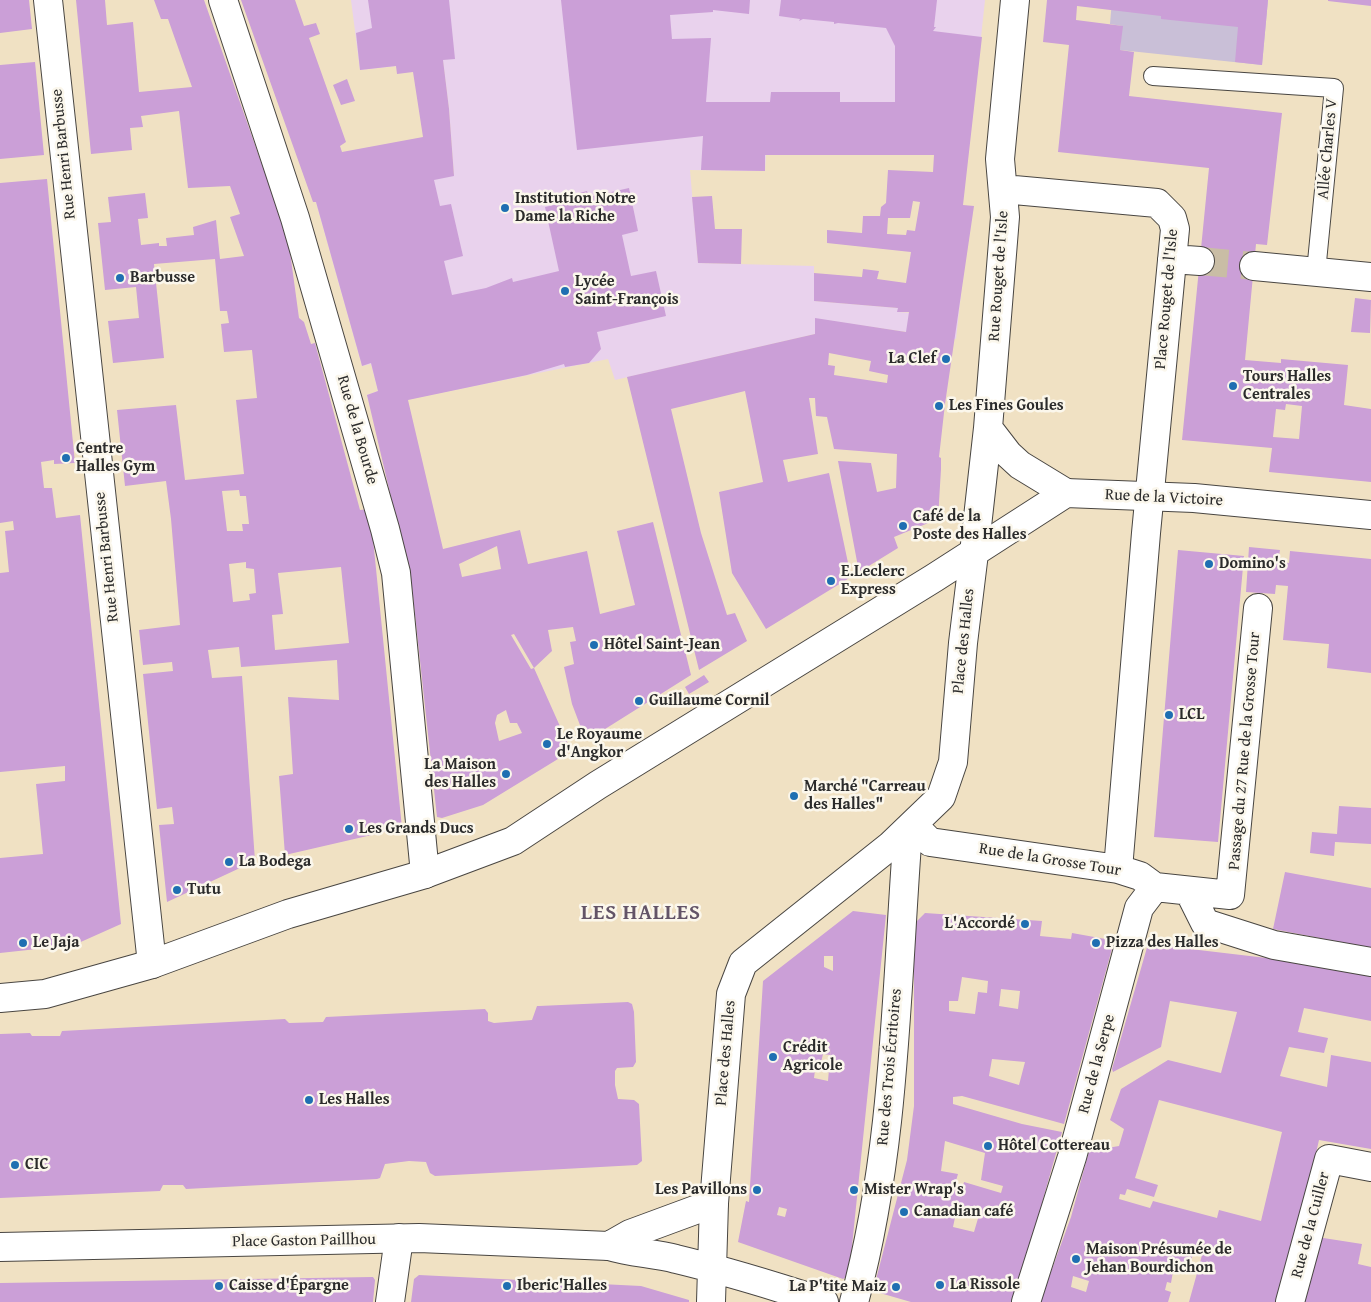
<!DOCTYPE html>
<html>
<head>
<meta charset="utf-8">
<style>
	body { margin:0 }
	canvas { display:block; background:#f0e1c3 }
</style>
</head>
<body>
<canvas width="1371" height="1302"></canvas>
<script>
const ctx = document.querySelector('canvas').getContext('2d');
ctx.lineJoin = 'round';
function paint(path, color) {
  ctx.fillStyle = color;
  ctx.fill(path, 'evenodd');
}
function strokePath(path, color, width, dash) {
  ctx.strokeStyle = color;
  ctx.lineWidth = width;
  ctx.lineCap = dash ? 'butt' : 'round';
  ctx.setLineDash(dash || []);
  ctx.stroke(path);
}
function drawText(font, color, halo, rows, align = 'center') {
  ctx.font = font + ' "Gentium Book Plus",serif';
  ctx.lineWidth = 5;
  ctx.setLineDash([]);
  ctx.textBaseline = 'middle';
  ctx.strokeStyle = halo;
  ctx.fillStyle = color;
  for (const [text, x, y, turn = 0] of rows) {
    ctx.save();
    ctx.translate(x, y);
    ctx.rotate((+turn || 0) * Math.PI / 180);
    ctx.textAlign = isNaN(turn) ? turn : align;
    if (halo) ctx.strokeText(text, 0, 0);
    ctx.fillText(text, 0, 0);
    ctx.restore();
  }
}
const built = new Path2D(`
	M351,0H985L977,75L766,155L765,171L690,170L698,263L814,266V301L898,308V312L913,313L961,294L956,339L816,319L815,334L615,380L608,359L370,407L367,395L378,391L371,364L362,366L361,362L316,202L454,175L449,109L443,61L360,70Z`);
const industrial = new Path2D(`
	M1112,0H1268L1262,65L1120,50L1122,26L1110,24Z`);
const building = new Path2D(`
	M0,0H29L32,29L0,33Z
	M76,0H105L107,25L133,22L139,92L192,87L168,19H161L154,0H204L280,216L290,252L299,318L304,322L311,344L315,343L360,510L370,509L402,828L285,855L279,776L293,774L288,697L339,700L337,660L241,667L239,647L208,650L212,678L242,676L255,861L167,902L159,825L174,824L172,807L157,809L143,674L173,671L172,662L143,665L139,630L180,625L171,519L166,481L125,486L117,410L176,405L185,480L244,474L236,400L257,398L252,350L224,352L221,324L229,323L227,311H220L215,259L154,264L164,358L113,363L108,321L139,318L136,287L105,290L98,223L111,222L108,197L145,193L148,218L138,219L141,245L159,243V246H167L166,238L194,235L193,227L216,220L220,259L244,256L230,217L240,214L230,186L188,188L179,111L141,116L143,127L130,128L132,150L91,154ZM239,490L240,496H246L249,524H242L243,531H227L222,491ZM246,562V568L254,569L256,593L249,594L250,600L233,602L229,564ZM341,567L349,643L275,650L272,615L283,614L278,573Z
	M241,0H295L304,26L316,23L320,34L309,38L346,142L340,146L342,152L423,137L413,72L397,74L396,66L360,70L356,33L372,28L368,0H449L455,59L443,60L449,109L454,176L434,180L440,206L451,204L463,256L444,261L452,295L486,288L512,278L513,282L559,271L545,207L563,203L562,198L587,191L589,197L629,188L638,231L622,235L631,276L656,271L666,316L597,332L601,349L589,363L565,367L564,364L527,375L408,400L443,549L520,530L528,564L587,551L600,614L635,605L617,531L653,522L691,675L586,741L572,704L564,667L574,664L570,642L576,641L573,627L548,630L552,651L534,668L514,634L511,635L531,669L534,668L571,751L483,805L442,818L437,817L412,587L367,395L378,391L371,363L362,366L361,362L316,202H313ZM497,546L501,569L462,577L459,564ZM506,710L510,723H517L522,733L499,741L495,723L497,715Z
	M561,0H750L749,14L713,10V12L670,15L672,39L711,38L706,102H770L771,92H840V102H895V46L886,28L838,23L834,24V22L803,19L799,21L800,19L779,16L781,0H937L934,27H936L933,31L982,37L963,205L974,206L945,404L939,457L941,458V469L938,519L894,537L898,548L859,572L838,461L871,463L877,492L896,488L897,454L834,449L827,417L816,416L815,398H809L818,454L783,460L788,482L829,473L851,577L766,629L732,573L719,492L763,482L745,391L671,409L701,533L727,615L735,613L747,641L699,670L627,377L815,334V318L906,332L909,312H897L898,308L814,301V273L862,277L863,269L879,271L877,279L906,283L911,252L827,243V230L862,233L863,216H880L881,207L886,203L888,170L933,172L934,155H765V171L701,170L703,136L577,150ZM913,201L920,202L915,231L907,230L906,235L887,234L888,218H910ZM829,353L871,361L869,371L888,375L887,383L834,375L835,366L828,365Z
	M1047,0H1268L1262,65L1235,62L1238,27L1161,19V16L1077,6L1076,20L1123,26L1120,50L1134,52L1129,96L1282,113L1267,245L1256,244L1245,360L1281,363V359L1348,365L1344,405L1371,409V482L1269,472L1272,448L1182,440L1209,168L1058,152L1069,45L1043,42ZM1286,404L1302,406L1299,439L1273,437L1276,409L1285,410Z
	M1328,0H1371V6L1328,1Z
	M35,62L44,155L0,159V65Z
	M347,79L355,101L341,105L333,85Z
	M47,179L75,463L54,464V460L41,462L44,488H52L56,518L80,515L121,924L74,945L0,953V858L43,854L36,784L65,781V766L0,772V573L9,572L5,531L14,530L13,521L0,523V183Z
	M712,196L715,229H742L741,264L698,263L692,197Z
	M1355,298L1371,300L1370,333L1351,332Z
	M1249,547L1280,550L1278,561L1289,563L1290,551L1371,559V673L1327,668L1329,644L1283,640L1288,586L1276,585L1275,594L1246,592Z
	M1178,550L1244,556L1218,842L1154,837Z
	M704,675L709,682L689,694L685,687Z
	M1339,806L1371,808V844L1335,842L1334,856L1310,853L1312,832L1337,834Z
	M1285,872L1371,888V948L1273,929Z
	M853,911L886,915L849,1275L843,1279L738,1242L746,1201L749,1202L763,981ZM824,956H833V971L824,967ZM831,1046L828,1081L814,1078L815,1070L819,1071L823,1054L830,1055ZM779,1207L787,1209L785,1217L777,1215Z
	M925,913L1042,921L1040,936L1071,939L1072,933L1111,940L1113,945L1064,1124L962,1096L953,1097V1104L1022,1124L1062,1132L1042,1203L1049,1206L1017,1302H911L873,1291L907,1160L914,1106V924ZM962,977L988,981L987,993L978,992L975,1014L949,1011V1001H958ZM1001,989L1020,991L1018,1009L999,1006ZM992,1059L1025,1062L1019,1085L989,1076ZM945,1141L985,1153L981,1180L1003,1186L1001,1193L964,1182L963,1186L955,1184L958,1174L941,1171ZM957,1208L979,1215L974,1232L953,1227Z
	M1148,944L1275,959L1371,976V1021L1304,1008L1298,1032L1328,1038L1324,1053L1289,1047L1280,1076L1327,1087L1331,1055L1371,1062V1149L1319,1140L1282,1302H1189L1204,1248L1196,1245L1190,1264L1175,1260L1171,1283L1167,1282L1165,1290L1171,1292L1168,1302H1040L1071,1217L1089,1151L1119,1146L1124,1129L1110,1120L1121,1089L1168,1060L1221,1073L1237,1012L1170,1001L1161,1047L1113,1072L1112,1069ZM1159,1100L1282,1132L1261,1221L1219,1210L1217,1218L1153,1201L1150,1208L1119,1199L1120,1194L1125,1195L1127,1189L1154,1197L1158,1185L1135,1178ZM1073,1276L1089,1281L1086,1292L1071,1287Z
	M628,1002L632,1004L634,1012L636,1062L633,1067L617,1068L615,1071V1085L618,1099L634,1100L639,1104L642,1161L637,1165L435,1176L430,1173L426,1162L409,1161L385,1164L380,1178L377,1179L186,1189L183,1185H163L160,1191L0,1198V1034L30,1033L32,1036H60L62,1031L285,1019L289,1023L323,1022L326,1017L485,1009L488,1013V1021L494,1023L532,1020L537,1006H539Z
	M1317,1237L1362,1244L1358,1264L1371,1267V1302H1303Z
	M419,1275L641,1286L689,1300V1302H411L414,1279Z
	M373,1277L375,1280L373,1302H0V1283Z`);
const streetTunnel = new Path2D(`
	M1200,261L1254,266`);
const lane = new Path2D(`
	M1153,76L1334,88L1316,272`);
const street = new Path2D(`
	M48,0L152,964
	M223,0L295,218L385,529L396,573L425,874
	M1003,189L1157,203L1172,218L1175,229L1146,533L1118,869
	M1172,259L1200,261
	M1254,266L1371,277
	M988,428L1008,454L1020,465L1066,493
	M974,553L988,428L1005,217L1000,159L1015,0
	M913,825L930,842L1118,869L1140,876L1155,887L1230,895L1258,608
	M1189,891L1205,923L1274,945L1371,962
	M609,1246C631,1253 654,1253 676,1259C726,1271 775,1286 824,1302
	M390,1302L399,1238
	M711,1302L714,1203
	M854,1302C896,1149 896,987 908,830
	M1026,1302L1072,1157L1139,908L1155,887
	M1290,1302L1329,1159L1371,1167`);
const secondary = new Path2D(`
	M0,998L45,994L152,964L288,914L425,874L513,841L598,785L934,578L1066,493L1194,498L1371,515
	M0,1247L419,1238L609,1246L630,1234L714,1203L731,994L743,963L890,846L941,797L953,762L963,643L974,553`);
const markers = [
	[505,208,5,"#1f6fb2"],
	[120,278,5,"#1f6fb2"],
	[565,291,5,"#1f6fb2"],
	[946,359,5,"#1f6fb2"],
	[1233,386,5,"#1f6fb2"],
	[939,406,5,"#1f6fb2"],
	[66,458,5,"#1f6fb2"],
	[903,526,5,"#1f6fb2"],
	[1209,564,5,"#1f6fb2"],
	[831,581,5,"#1f6fb2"],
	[594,645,5,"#1f6fb2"],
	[639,701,5,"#1f6fb2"],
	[1169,715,5,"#1f6fb2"],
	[547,744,5,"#1f6fb2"],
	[506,774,5,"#1f6fb2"],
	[794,796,5,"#1f6fb2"],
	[349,829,5,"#1f6fb2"],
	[229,862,5,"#1f6fb2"],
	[177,890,5,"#1f6fb2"],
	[1025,924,5,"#1f6fb2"],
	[23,943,5,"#1f6fb2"],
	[1096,943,5,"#1f6fb2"],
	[773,1057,5,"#1f6fb2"],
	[309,1100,5,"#1f6fb2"],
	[988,1146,5,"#1f6fb2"],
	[15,1165,5,"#1f6fb2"],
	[757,1190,5,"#1f6fb2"],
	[854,1190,5,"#1f6fb2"],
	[904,1212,5,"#1f6fb2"],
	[1076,1259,5,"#1f6fb2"],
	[940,1285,5,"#1f6fb2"],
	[219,1286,5,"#1f6fb2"],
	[507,1286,5,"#1f6fb2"],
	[896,1287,5,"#1f6fb2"]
];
const streetNames = [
	["Allée Charles V",1328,149,-85],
	["Rue Henri Barbusse",64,154,-96],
	["Rue Rouget de l'Isle",999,276,-86],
	["Place Rouget de l'Isle",1167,299,-85],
	["Rue de la Bourde",357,430,74],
	["Rue de la Victoire",1164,498,3],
	["Rue Henri Barbusse",107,557,-96],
	["Place des Halles",964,641,-84],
	["Passage du 27 Rue de la Grosse Tour",1245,751,-85],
	["Rue de la Grosse Tour",1050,860,9],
	["Place des Halles",726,1053,-85],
	["Rue de la Serpe",1097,1064,-75],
	["Rue des Trois Écritoires",890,1067,-85],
	["Rue de la Cuiller",1311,1225,-75],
	["Place Gaston Paillhou",304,1241,-1]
];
const poiNames = [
	["Institution Notre",515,199],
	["Dame la Riche",515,217],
	["Barbusse",130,278],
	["Lycée",575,282],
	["Saint-François",575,300],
	["La Clef",936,359,"right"],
	["Tours Halles",1243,377],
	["Centrales",1243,395],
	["Les Fines Goules",949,406],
	["Centre",76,449],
	["Halles Gym",76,467],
	["Café de la",913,517],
	["Poste des Halles",913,535],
	["Domino's",1219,564],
	["E.Leclerc",841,572],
	["Express",841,590],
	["Hôtel Saint-Jean",604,645],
	["Guillaume Cornil",649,701],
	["LCL",1179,715],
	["Le Royaume",557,735],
	["d'Angkor",557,753],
	["La Maison",496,765,"right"],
	["des Halles",496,783,"right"],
	["Marché \"Carreau",804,787],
	["des Halles\"",804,805],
	["Les Grands Ducs",359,829],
	["La Bodega",239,862],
	["Tutu",187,890],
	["L'Accordé",1015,924,"right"],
	["Le Jaja",33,943],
	["Pizza des Halles",1106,943],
	["Crédit",783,1048],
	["Agricole",783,1066],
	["Les Halles",319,1100],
	["Hôtel Cottereau",998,1146],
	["CIC",25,1165],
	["Les Pavillons",747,1190,"right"],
	["Mister Wrap's",864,1190],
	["Canadian café",914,1212],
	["Maison Présumée de",1086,1250],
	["Jehan Bourdichon",1086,1268],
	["La Rissole",950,1285],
	["Caisse d'Épargne",229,1286],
	["Iberic'Halles",517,1286],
	["La P'tite Maiz",886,1287,"right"]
];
const districtNames = [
	["LES HALLES",641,914]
];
paint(built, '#e9d2ed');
paint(industrial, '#c9bfd7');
paint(building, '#cb9fd7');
strokePath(streetTunnel, '#c9bda5', 28, [28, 14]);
strokePath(lane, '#494642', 20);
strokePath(street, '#494642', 30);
strokePath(secondary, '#494642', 30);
strokePath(lane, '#fff', 18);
strokePath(street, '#fff', 28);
strokePath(secondary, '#fff', 28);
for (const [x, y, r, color] of markers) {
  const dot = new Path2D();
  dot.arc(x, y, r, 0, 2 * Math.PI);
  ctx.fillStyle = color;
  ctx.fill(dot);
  strokePath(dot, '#fbf7ec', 2);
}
drawText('16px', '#2b2b2b', '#fbf7ec', streetNames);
drawText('bold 16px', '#2b2b2b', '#fbf7ec', poiNames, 'left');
ctx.letterSpacing = '1px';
drawText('bold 21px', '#635467', '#fbf7ec', districtNames);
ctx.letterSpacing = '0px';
</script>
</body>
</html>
